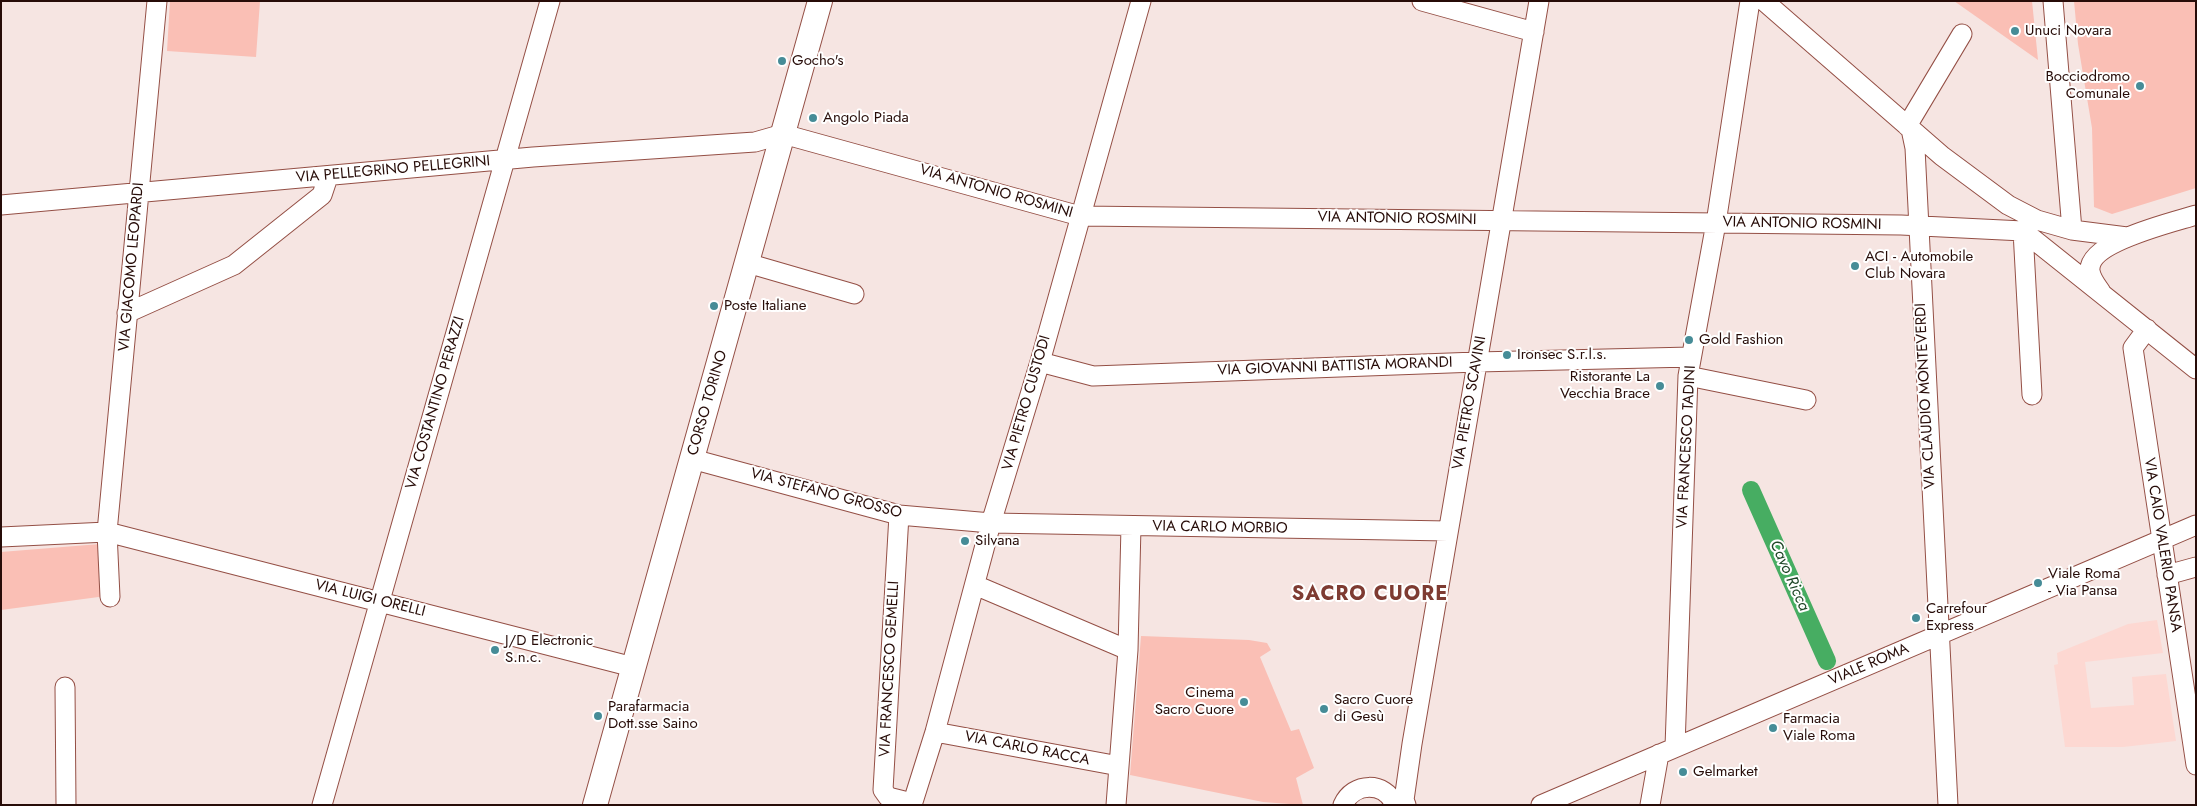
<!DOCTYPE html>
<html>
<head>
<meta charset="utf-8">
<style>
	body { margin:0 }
	#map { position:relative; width:2197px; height:806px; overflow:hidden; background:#f6e5e2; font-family:Jost,sans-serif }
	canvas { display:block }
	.frame { position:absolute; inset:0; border:2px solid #270c08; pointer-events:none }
</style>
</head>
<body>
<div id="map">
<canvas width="2197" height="806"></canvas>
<div class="frame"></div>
</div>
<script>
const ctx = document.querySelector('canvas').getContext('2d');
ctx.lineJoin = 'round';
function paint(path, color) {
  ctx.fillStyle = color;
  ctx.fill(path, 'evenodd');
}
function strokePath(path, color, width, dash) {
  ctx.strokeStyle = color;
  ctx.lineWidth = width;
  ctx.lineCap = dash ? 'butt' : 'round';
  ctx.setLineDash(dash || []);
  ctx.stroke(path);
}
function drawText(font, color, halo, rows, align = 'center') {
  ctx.font = font + ' Jost,sans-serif';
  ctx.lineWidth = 4;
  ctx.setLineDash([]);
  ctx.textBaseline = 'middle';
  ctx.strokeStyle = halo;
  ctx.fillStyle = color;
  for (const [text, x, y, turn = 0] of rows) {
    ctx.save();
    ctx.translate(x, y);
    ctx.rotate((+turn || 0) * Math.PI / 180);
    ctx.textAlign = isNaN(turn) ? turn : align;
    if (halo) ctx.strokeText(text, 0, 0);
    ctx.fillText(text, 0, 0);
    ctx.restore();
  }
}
const built = new Path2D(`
	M2157,620L2163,653L2085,662L2091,708L2134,705L2132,677L2166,674L2176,741L2123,747H2065L2054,665L2058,664L2057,653L2128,624Z`);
const green = new Path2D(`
	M170,1H260L256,57L167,51Z
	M1954,1H2032L2038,60Z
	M2074,1H2196V188L2112,214L2094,207L2092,128L2078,44Z
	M100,544L106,596L1,610V552Z
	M1141,636L1249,640L1267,643L1271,650L1260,657L1291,731L1299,729L1314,768L1296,778L1303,805L1263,802L1130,775Z`);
const canal = new Path2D(`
	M1751,490L1827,661`);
const minor = new Path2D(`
	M1422,1L1534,32
	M1764,1L1942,156L2008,205L2037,220L2072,230L2127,237
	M2053,1L2072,230
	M1907,126L1962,34
	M1911,129L1915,148L1948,805
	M1,205L533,157L755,142L783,134L1080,216L1901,225L2023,231
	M2023,231L2196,369
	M2023,231L2032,395
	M747,263L854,294
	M2101,292C2097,286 2091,279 2090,271C2087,242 2174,222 2196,215
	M127,313L234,265L322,195L328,177
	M2147,329L2133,348L2196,765
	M1040,362L1093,376L1477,362L1691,357
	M1688,376L1806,400
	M692,459L899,515L991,523L1448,531
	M899,515L883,790L888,797L912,803
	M1,537L107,532L633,667
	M2167,575L2196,567
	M975,585L1128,650
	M110,597L107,532L157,1
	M65,687L66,805
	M935,732L1119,766
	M1675,747L1688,376L1716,223L1750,1
	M322,805L550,1
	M912,805L935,732L991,523L1040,362L1141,1
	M1116,805L1128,650L1131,526
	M1343,805C1353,782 1385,781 1395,805
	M1406,805L1404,800L1412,744L1539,1
	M1541,805L2196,525
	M1650,805L1659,754`);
const major = new Path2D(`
	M595,805L820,1`);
const markers = [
	[2015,31,5,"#468c97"],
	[782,61,5,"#468c97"],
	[2140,86,5,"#468c97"],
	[813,118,5,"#468c97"],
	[1855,266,5,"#468c97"],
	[714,306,5,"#468c97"],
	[1689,340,5,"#468c97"],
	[1507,355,5,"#468c97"],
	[1660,386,5,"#468c97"],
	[965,541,5,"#468c97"],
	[2038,583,5,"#468c97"],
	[1916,618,5,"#468c97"],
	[495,650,5,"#468c97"],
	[1244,702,5,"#468c97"],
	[1324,709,5,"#468c97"],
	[598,716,5,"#468c97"],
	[1773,728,5,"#468c97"],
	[1683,772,5,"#468c97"]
];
const poiNames = [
	["Unuci Novara",2025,31],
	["Gocho's",792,61],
	["Bocciodromo",2130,77,"right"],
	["Comunale",2130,94,"right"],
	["Angolo Piada",823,118],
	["ACI - Automobile",1865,257],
	["Club Novara",1865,274],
	["Poste Italiane",724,306],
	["Gold Fashion",1699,340],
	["Ironsec S.r.l.s.",1517,355],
	["Ristorante La",1650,377,"right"],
	["Vecchia Brace",1650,394,"right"],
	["Silvana",975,541],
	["Viale Roma",2048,574],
	["- Via Pansa",2048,591],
	["Carrefour",1926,609],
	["Express",1926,626],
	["J/D Electronic",505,641],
	["S.n.c.",505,658],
	["Cinema",1234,693,"right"],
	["Sacro Cuore",1234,710,"right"],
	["Sacro Cuore",1334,700],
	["di Gesù",1334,717],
	["Parafarmacia",608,707],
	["Dott.sse Saino",608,724],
	["Farmacia",1783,719],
	["Viale Roma",1783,736],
	["Gelmarket",1693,772]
];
const streetNames = [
	["VIA PELLEGRINO PELLEGRINI",393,170,-5],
	["VIA ANTONIO ROSMINI",996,192,16],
	["VIA ANTONIO ROSMINI",1397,219,1],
	["VIA ANTONIO ROSMINI",1802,224,1],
	["VIA GIACOMO LEOPARDI",132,267,-85],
	["VIA GIOVANNI BATTISTA MORANDI",1335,367,-2],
	["VIA CLAUDIO MONTEVERDI",1926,396,-93],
	["VIA COSTANTINO PERAZZI",436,403,-74],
	["CORSO TORINO",708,403,-74],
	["VIA PIETRO CUSTODI",1027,403,-74],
	["VIA PIETRO SCAVINI",1470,403,-80],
	["VIA FRANCESCO TADINI",1687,447,-87],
	["VIA STEFANO GROSSO",826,494,15],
	["VIA CARLO MORBIO",1220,528,1],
	["VIA CAIO VALERIO PANSA",2162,545,81],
	["VIA LUIGI ORELLI",370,599,14],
	["VIALE ROMA",1869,665,-23],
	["VIA FRANCESCO GEMELLI",890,669,-87],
	["VIA CARLO RACCA",1027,749,11]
];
const waterNames = [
	["Cavo Ricca",1789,576,66]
];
const districtNames = [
	["SACRO CUORE",1370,595]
];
paint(built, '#fdd8d2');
paint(green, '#fabfb5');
strokePath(canal, '#47ad62', 18);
strokePath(minor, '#944f45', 21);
strokePath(major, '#944f45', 26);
strokePath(minor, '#fff', 19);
strokePath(major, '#fff', 24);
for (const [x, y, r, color] of markers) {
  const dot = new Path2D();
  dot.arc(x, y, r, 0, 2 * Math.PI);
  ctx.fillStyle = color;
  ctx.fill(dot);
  strokePath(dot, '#fff', 2);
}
drawText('15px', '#270c08', '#fff', poiNames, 'left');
drawText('15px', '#270c08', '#fff', streetNames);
drawText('italic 16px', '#1f4728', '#fff', waterNames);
ctx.letterSpacing = '1px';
drawText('bold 20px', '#7e3b32', '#fff', districtNames);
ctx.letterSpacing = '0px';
</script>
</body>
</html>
